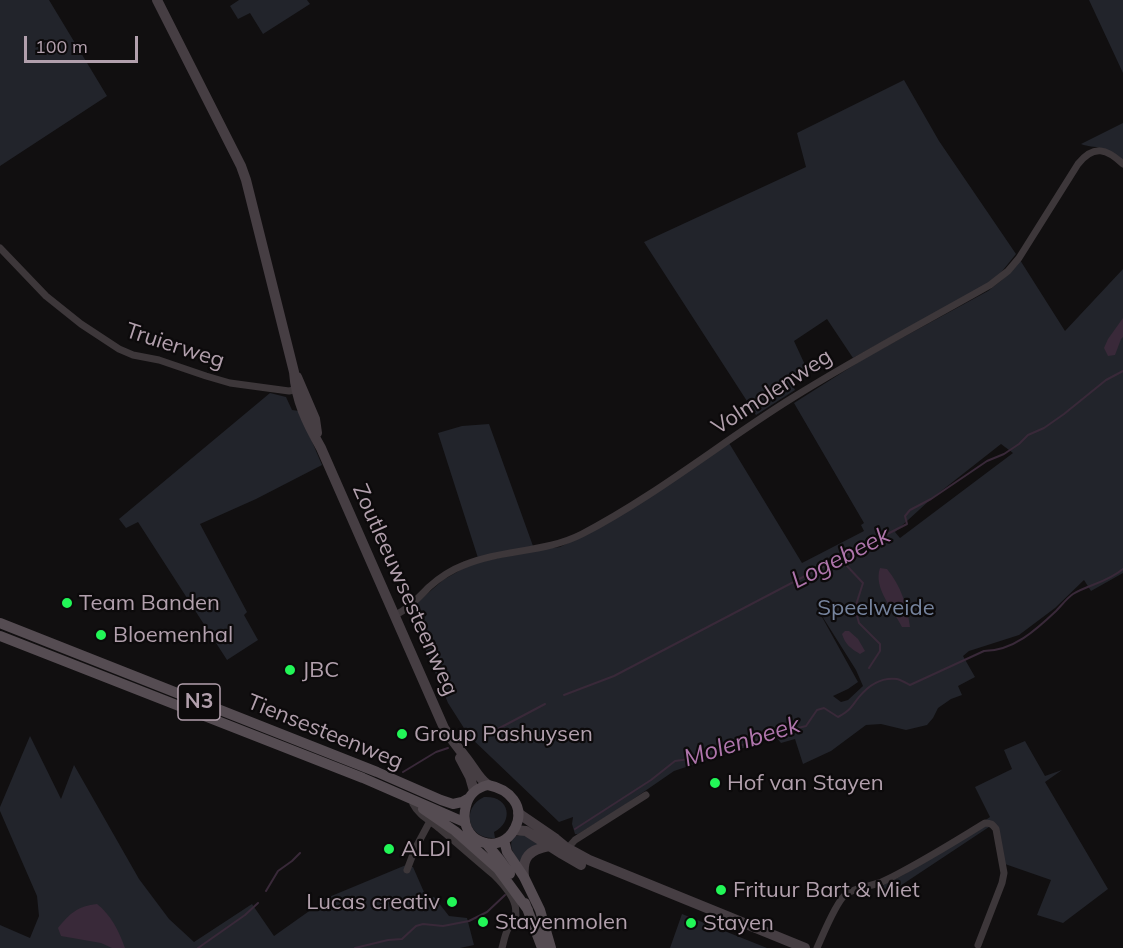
<!DOCTYPE html>
<html>
<head>
<meta charset="utf-8">
<style>
	body { margin:0 }
	#map { position:relative; width:1123px; height:948px; overflow:hidden; background:#110f10; font-family:Mulish,sans-serif }
	canvas { display:block }
	.scale { position:absolute; left:24px; top:36px; width:114px; height:27px; box-sizing:border-box; border:3px solid #b2a0ad; border-top:0; padding-left:8px; font-size:18px; line-height:21px; white-space:nowrap; color:#b2a0ad; -webkit-text-stroke:4px #0c0a0b; paint-order:stroke }
</style>
</head>
<body>
<div id="map">
<canvas width="1123" height="948"></canvas>
<div class="scale">100 m</div>
</div>
<script>
const ctx = document.querySelector('canvas').getContext('2d');
ctx.lineJoin = 'round';
function paint(path, color) {
  ctx.fillStyle = color;
  ctx.fill(path, 'evenodd');
}
function strokePath(path, color, width, dash) {
  ctx.strokeStyle = color;
  ctx.lineWidth = width;
  ctx.lineCap = dash ? 'butt' : 'round';
  ctx.setLineDash(dash || []);
  ctx.stroke(path);
}
function drawText(font, color, halo, rows, align = 'center') {
  ctx.font = font + ' Mulish,sans-serif';
  ctx.lineWidth = 4.5;
  ctx.setLineDash([]);
  ctx.textBaseline = 'middle';
  ctx.strokeStyle = halo;
  ctx.fillStyle = color;
  for (const [text, x, y, turn = 0] of rows) {
    ctx.save();
    ctx.translate(x, y);
    ctx.rotate((+turn || 0) * Math.PI / 180);
    ctx.textAlign = isNaN(turn) ? turn : align;
    if (halo) ctx.strokeText(text, 0, 0);
    ctx.fillText(text, 0, 0);
    ctx.restore();
  }
}
const green = new Path2D(`
	M0,0H49L107,96L0,166Z
	M239,0H307L310,4L263,34L250,13L238,19L230,6Z
	M1089,0H1123V73Z
	M904,80L939,141L1016,254L999,275L985,285L853,358L827,319L794,341L806,367L789,379L795,390L756,415L644,242L806,167L797,133Z
	M1123,123V161C1116,156 1109,150 1101,148C1094,146 1088,147 1081,144Z
	M1020,260L1065,331L1123,269V573L1091,591L1084,580L1055,608L1019,635L969,651L963,656L975,677L958,686L962,695L951,699L938,708L933,718L927,725L906,730L881,724L866,725L831,751L803,764L795,739L781,743L776,737L674,771L616,811L578,834H575L572,824L573,817L559,822L469,736L448,703L417,629L411,608L443,580L471,564L534,550L560,547L578,538L729,443L802,563L864,531L861,525L864,523L794,403L865,358L988,291L1002,280ZM1001,444L1013,453L900,538L895,532L931,499ZM817,608L856,670L863,686L848,700L841,702L833,696L848,689L858,682Z
	M270,393L286,397L292,410L299,411L322,465L256,499L200,524L247,612L244,615L258,640L227,660L138,522L126,528L119,519Z
	M489,424L533,546L478,558L438,433L462,426Z
	M30,736L61,799L74,765L139,879L169,919L194,942L252,904L274,936L329,897L406,865L413,867L427,899L434,897L449,916L467,918L474,945L460,948H0V925L30,938L39,916L37,896L0,811V807Z
	M1025,741L1045,776L1062,770L1045,782L1108,889L1063,923L1037,915L1051,880L1005,864L995,823L897,888L882,893L880,887L905,874L990,817L975,787L1012,769L1004,750Z
	M484,797C509,795 515,821 494,832L495,838C468,840 460,808 484,797Z
	M523,834L542,844L520,863C514,854 508,847 513,837Z
	M682,914L767,948H670Z`);
const water = new Path2D(`
	M1123,318V337L1121,339L1115,355L1108,356L1104,348L1108,339Z
	M880,568L887,569C901,586 907,605 910,627H902C893,609 873,588 880,568Z
	M845,631H849L858,639L865,651L860,654C851,649 845,644 842,634Z
	M97,904C111,915 119,931 125,948H112L101,943L61,936L58,928C70,913 78,906 97,904Z`);
const stream = new Path2D(`
	M847,566L863,583L855,608L859,623L880,644V651L869,668
	M564,695L614,676L805,576L907,524L905,516L910,510L931,499L987,461L1004,454L1019,444L1028,435L1044,428L1064,414L1106,380L1123,371
	M483,735L492,732L545,704
	M403,772L436,752L448,748
	M575,829L651,780L675,761L712,756L770,735L806,726L817,710L824,708L838,717C850,711 851,707 859,697C868,686 881,677 897,679C901,680 906,683 910,685L984,651C1013,651 1036,630 1056,611C1061,606 1067,598 1073,594C1090,584 1106,583 1123,569
	M266,891L278,871L292,861L300,853
	M198,948L245,915L258,903
	M355,948L388,940L402,939L416,926L423,924L443,926L469,921L487,912L505,895`);
const street = new Path2D(`
	M0,248L46,296L81,324L119,349L133,355L159,360L206,376L230,383L289,391L299,389
	M394,616C408,609 418,598 429,587C439,578 451,570 464,565C502,549 545,553 582,534C655,496 719,444 789,400C854,359 923,323 990,285L1008,271L1019,258L1078,164C1094,144 1107,149 1123,164
	M413,804C419,816 431,821 440,829C458,844 476,860 494,875C502,883 512,894 515,905C516,909 516,916 516,920C506,927 505,937 502,948
	M565,851L575,840L646,795
	M407,870L415,849L430,821
	M817,948C823,935 835,904 845,895C856,886 872,887 884,881C919,864 952,843 985,823C991,823 992,824 996,829L1004,873L1002,883L978,945`);
const secondary = new Path2D(`
	M157,0L241,166L246,180L294,372C296,401 307,423 321,448L444,728C451,739 459,749 467,759C474,768 479,779 488,785
	M297,377L315,419L317,433
	M460,758L470,777L474,791
	M518,813L556,839L567,848L589,860L805,948
	M514,830L526,831L562,854L581,865
	M524,877C522,857 529,850 549,846`);
const primary = new Path2D(`
	M0,623L377,772L441,800L453,804L462,802L469,798
	M0,636L363,778L464,822
	M488,785C509,789 526,806 515,828C500,858 456,842 466,806C469,794 476,788 488,785Z
	M423,809L455,831L498,869L528,910
	M504,840L507,852L524,877L540,910L551,948
	M486,843L500,860L510,874
	M525,903L542,948`);
const markers = [
	[67,603,6,"#22f657"],
	[101,635,6,"#22f657"],
	[290,670,6,"#22f657"],
	[402,734,6,"#22f657"],
	[715,783,6,"#22f657"],
	[389,849,6,"#22f657"],
	[721,890,6,"#22f657"],
	[452,902,6,"#22f657"],
	[483,922,6,"#22f657"],
	[691,923,6,"#22f657"]
];
const shields = [
	[199,702,42]
];
const shieldNames = [
	["N3",199,702]
];
const streetNames = [
	["Truierweg",175,346,18],
	["Volmolenweg",772,392,-33],
	["Zoutleeuwsesteenweg",405,590,66],
	["Tiensesteenweg",325,732,22]
];
const poiNames = [
	["Team Banden",79,603],
	["Bloemenhal",113,635],
	["JBC",302,670],
	["Group Pashuysen",414,734],
	["Hof van Stayen",727,783],
	["ALDI",401,849],
	["Frituur Bart & Miet",733,890],
	["Lucas creativ",440,902,"right"],
	["Stayenmolen",495,922],
	["Stayen",703,923]
];
const parkNames = [
	["Speelweide",876,608]
];
const waterNames = [
	["Logebeek",841,558,-27],
	["Molenbeek",742,742,-17]
];
paint(green, '#22242b');
paint(water, '#392939');
strokePath(stream, '#392939', 2);
strokePath(street, '#3d373a', 7);
strokePath(secondary, '#463e43', 10);
strokePath(primary, '#554c52', 10);
for (const [x, y, r, color] of markers) {
  const dot = new Path2D();
  dot.arc(x, y, r, 0, 2 * Math.PI);
  ctx.fillStyle = color;
  ctx.fill(dot);
  strokePath(dot, '#0c0a0b', 2);
}
for (const [x, y, w] of shields) {
  const box = new Path2D();
  box.roundRect(x - w / 2, y - 18, w, 36, 4.5);
  ctx.fillStyle = '#0c0a0b';
  ctx.fill(box);
  strokePath(box, '#b2a0ad', 1.5);
}
drawText('bold 21px', '#b2a0ad', null, shieldNames);
drawText('22px', '#b2a0ad', '#0c0a0b', streetNames);
drawText('22px', '#b2a0ad', '#0c0a0b', poiNames, 'left');
drawText('22px', '#76849e', '#0c0a0b', parkNames);
drawText('italic 24px', '#af75ac', '#0c0a0b', waterNames);
</script>
</body>
</html>
